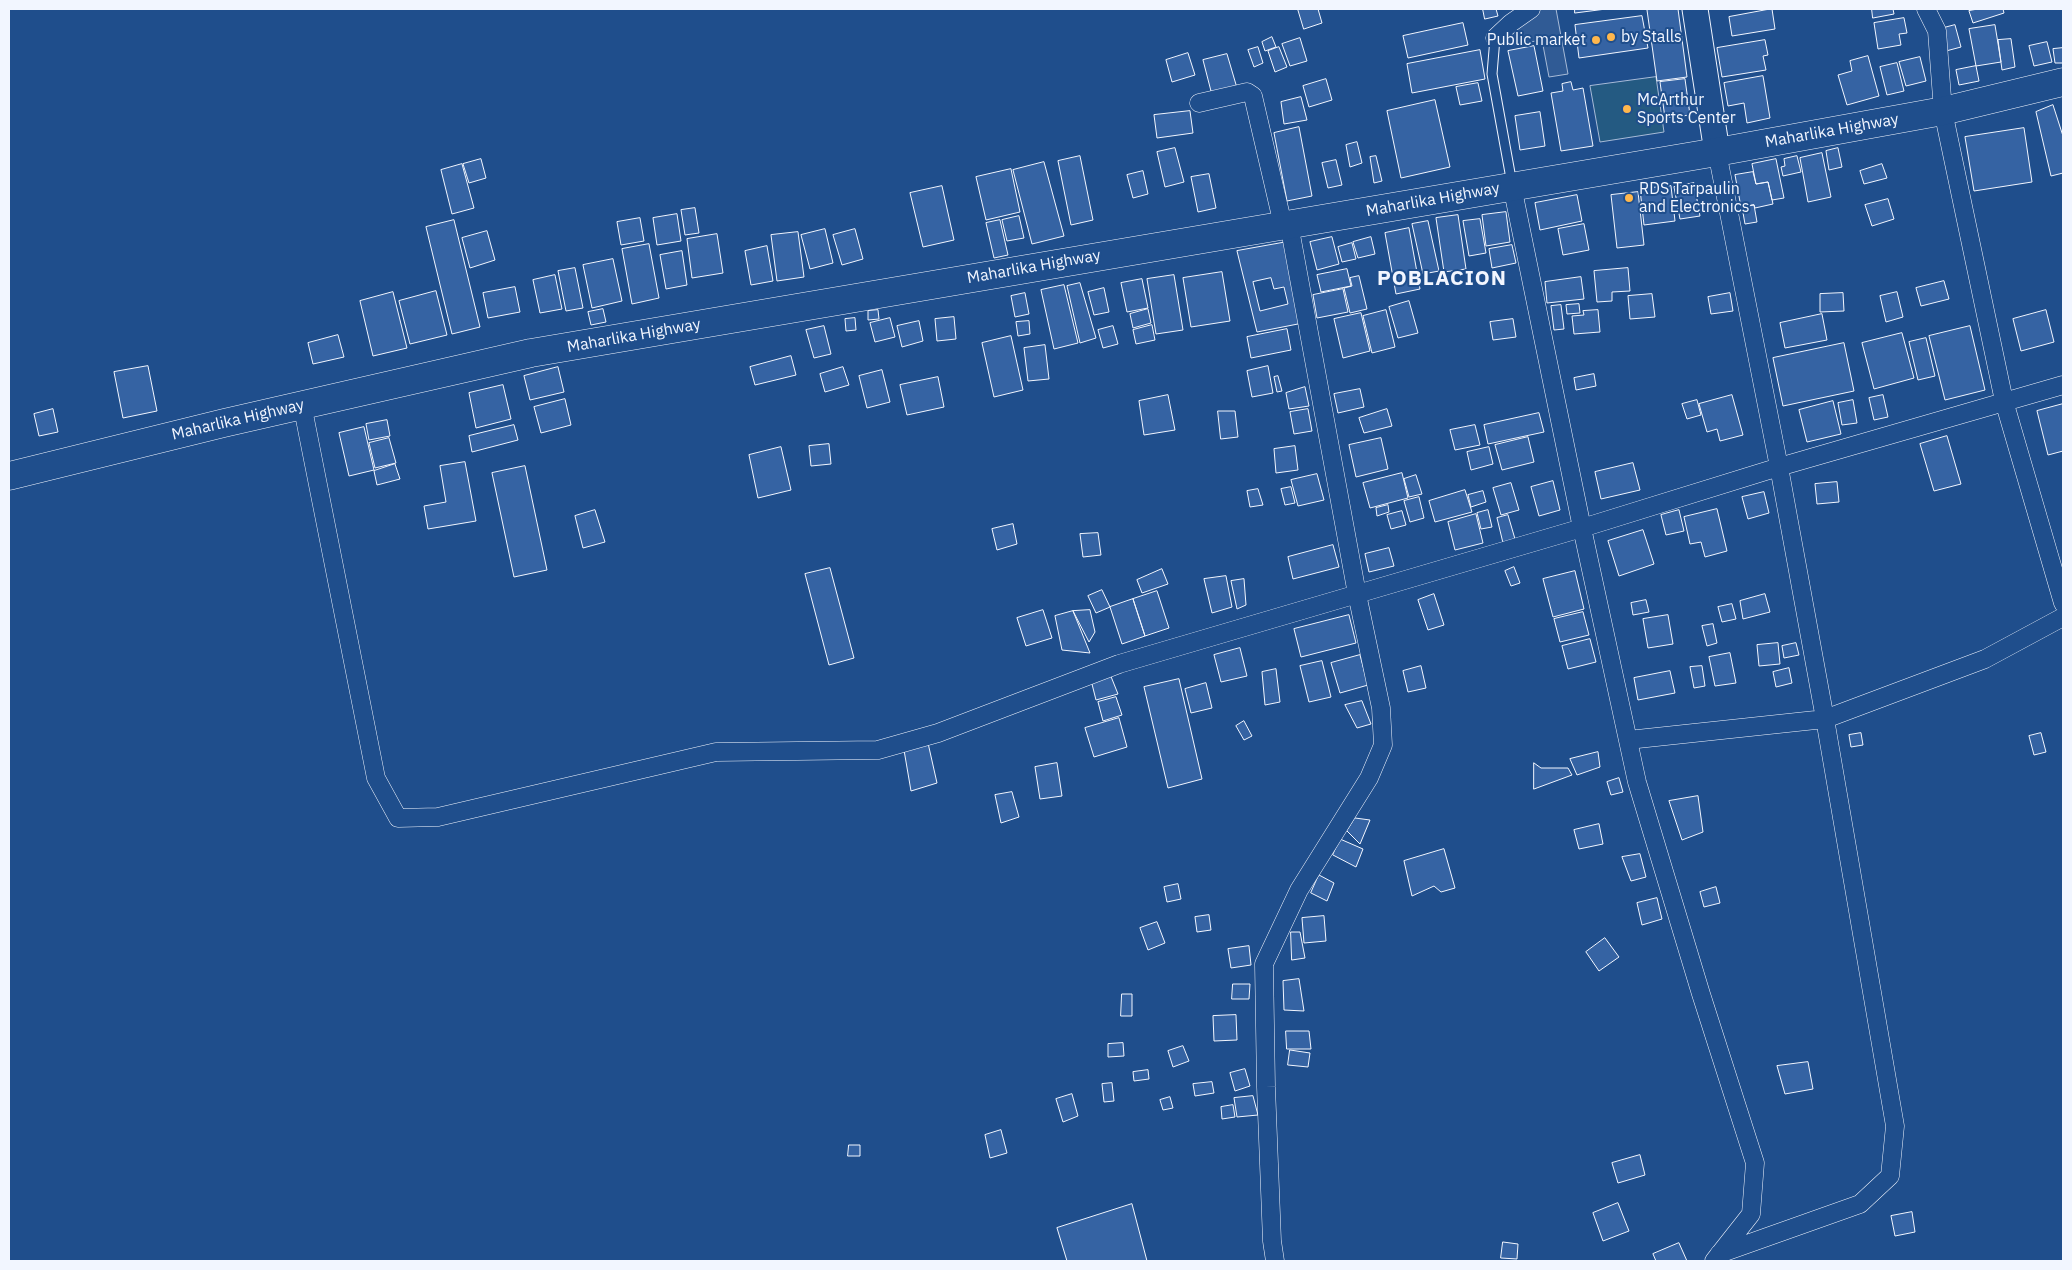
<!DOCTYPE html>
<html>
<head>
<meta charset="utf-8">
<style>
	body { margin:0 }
	#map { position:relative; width:2072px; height:1270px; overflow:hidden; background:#1f4e8c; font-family:"IBM Plex Sans",sans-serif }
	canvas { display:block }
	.frame { position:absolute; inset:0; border:10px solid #f2f6ff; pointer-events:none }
</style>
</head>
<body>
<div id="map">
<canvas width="2072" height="1270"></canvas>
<div class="frame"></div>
</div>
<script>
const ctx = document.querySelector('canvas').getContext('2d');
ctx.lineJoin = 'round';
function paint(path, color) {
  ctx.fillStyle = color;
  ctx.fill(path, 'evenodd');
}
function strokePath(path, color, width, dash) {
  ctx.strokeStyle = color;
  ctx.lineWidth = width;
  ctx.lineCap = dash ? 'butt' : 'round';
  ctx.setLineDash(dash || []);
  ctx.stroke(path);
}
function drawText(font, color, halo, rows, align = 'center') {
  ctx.font = font + ' "IBM Plex Sans",sans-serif';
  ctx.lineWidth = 4;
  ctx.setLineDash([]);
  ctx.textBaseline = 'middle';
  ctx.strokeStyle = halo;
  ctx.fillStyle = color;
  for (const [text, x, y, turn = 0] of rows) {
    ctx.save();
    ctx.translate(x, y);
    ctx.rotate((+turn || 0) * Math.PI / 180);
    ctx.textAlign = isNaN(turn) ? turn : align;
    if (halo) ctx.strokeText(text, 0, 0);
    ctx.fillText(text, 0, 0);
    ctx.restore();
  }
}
const green = new Path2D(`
	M1656,77L1664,132L1600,142L1590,86Z`);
const parking = new Path2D(`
	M1532,9H1556L1568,74L1549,77L1542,40L1512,45L1502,39Z`);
const building = new Path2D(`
	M1298,9H1318L1322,23L1304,29Z
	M1483,9H1496L1498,16L1485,19Z
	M1575,9H1606L1575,13Z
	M1658,9H1678L1687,77L1657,81L1647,10Z
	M1772,9L1775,29L1732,36L1729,17Z
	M1872,9H1893L1894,14L1873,18Z
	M1978,9H2003L2004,13L1973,23L1969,11Z
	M1642,16L1648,48L1579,58L1575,25Z
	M1904,18L1907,33L1899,34L1901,45L1878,49L1874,23Z
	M1463,23L1468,45L1408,58L1403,36Z
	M1955,25L1961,47L1946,51L1940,29Z
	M1995,25L2001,62L1976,66L1969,29Z
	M1272,37L1276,47L1265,51L1262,42Z
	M1300,38L1307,61L1290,66L1282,44Z
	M2011,39L2015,67L2002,70L1998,40Z
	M1765,40L1768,55L1763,56L1766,70L1722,77L1717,48Z
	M2047,42L2052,62L2034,66L2029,46Z
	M1534,46L1543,91L1518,96L1508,51Z
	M1258,47L1263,63L1254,67L1248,50Z
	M1279,47L1287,67L1275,72L1268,51Z
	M2063,48V63H2055L2053,49Z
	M1480,50L1485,79L1412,93L1407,64Z
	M1188,53L1195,75L1172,82L1166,60Z
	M1227,54L1237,88L1212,95L1203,60Z
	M1868,56L1879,96L1847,105L1838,75L1852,71L1850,61Z
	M1920,57L1926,81L1906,86L1899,62Z
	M1897,63L1904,91L1887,95L1880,67Z
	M1976,66L1979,81L1959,85L1956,70Z
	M1763,76L1770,118L1747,123L1744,103L1728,106L1724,83Z
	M1326,79L1332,100L1309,107L1303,86Z
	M1685,79L1690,115L1665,118L1660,82Z
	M1571,82L1573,90L1583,88L1593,146L1561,151L1551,93L1563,91L1562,84Z
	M1478,83L1482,101L1460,105L1456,87Z
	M1301,97L1307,120L1284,124L1281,102Z
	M1435,100L1450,167L1401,178L1387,111Z
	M2053,105L2063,136V173L2051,176L2036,112Z
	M1190,111L1193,133L1157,138L1154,115Z
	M1540,112L1545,146L1520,150L1515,116Z
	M1299,127L1312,196L1287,201L1274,133Z
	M2024,128L2032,182L1974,191L1965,137Z
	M1357,142L1362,163L1350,167L1346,145Z
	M1175,148L1184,182L1165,187L1157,152Z
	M1838,148L1842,167L1829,170L1826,151Z
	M1822,153L1831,197L1808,202L1800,158Z
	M1080,156L1093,220L1071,225L1058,161Z
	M1376,156L1382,181L1374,183L1370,157Z
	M1797,156L1801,172L1783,176L1781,167L1785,166L1784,159Z
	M481,159L486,178L469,183L463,164Z
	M1776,159L1784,198L1772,200L1768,182L1756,184L1752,164Z
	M1336,160L1342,185L1328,188L1322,163Z
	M1044,162L1064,236L1032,244L1013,170Z
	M462,164L474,208L452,214L441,170Z
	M1882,164L1887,178L1864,184L1860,171Z
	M1011,169L1020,212L986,220L976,177Z
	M1143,171L1148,194L1133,198L1127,175Z
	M1753,172L1756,184L1768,182L1773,204L1755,208L1754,205L1741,207L1735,175Z
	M1209,174L1216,208L1198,212L1191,177Z
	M1694,183L1700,216L1680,219L1674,187Z
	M942,186L954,240L923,247L910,193Z
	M1671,186L1675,221L1644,225L1640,189Z
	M1638,192L1644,245L1617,248L1611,195Z
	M1577,195L1582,221L1540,230L1535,203Z
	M1888,199L1894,219L1872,226L1865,205Z
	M1754,205L1757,222L1745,224L1742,207Z
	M695,208L699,233L685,235L681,210Z
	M1506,212L1510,242L1486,246L1482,215Z
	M677,214L681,241L657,245L653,218Z
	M1458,215L1466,269L1444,272L1436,218Z
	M1019,216L1024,238L1007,241L1002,220Z
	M640,218L644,241L621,245L617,222Z
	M1480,219L1486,253L1469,256L1463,221Z
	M454,220L480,327L452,334L426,227Z
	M1000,220L1008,255L994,258L986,223Z
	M1428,221L1439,271L1423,274L1412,224Z
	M1584,224L1589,250L1563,255L1558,229Z
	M1409,228L1420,289L1396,294L1385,233Z
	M825,229L833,263L810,269L801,235Z
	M855,229L863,259L842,265L833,235Z
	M487,231L495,260L470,268L462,238Z
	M798,232L804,277L777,281L771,235Z
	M717,234L723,273L692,278L687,239Z
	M1332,237L1339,264L1317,270L1310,242Z
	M1371,237L1375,254L1358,258L1353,242Z
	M1287,242L1303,323L1257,332L1237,251Z
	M1352,243L1356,259L1342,262L1338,247Z
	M649,244L659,298L632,304L622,249Z
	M1512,245L1516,263L1492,268L1489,249Z
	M767,246L773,281L751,285L745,251Z
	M682,251L687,285L666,289L660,255Z
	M613,259L622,301L592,308L583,265Z
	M575,268L583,308L566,311L558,271Z
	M1628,268L1630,291L1612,292V301L1597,302L1594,271Z
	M1347,269L1351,286L1321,292L1317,275Z
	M1222,272L1230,321L1191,327L1183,278Z
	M555,275L562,309L540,313L533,280Z
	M1174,275L1183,330L1156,334L1147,279Z
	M1359,276L1367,309L1350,313L1344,288L1352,286L1350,278Z
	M1581,277L1584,299L1547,303L1545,282Z
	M1271,278L1274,289L1284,287L1288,304L1260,311L1253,282Z
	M1142,279L1148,308L1127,312L1121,283Z
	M1944,281L1949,299L1921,306L1916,288Z
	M1080,283L1096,338L1080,343L1067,286Z
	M1064,285L1078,343L1054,349L1041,290Z
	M515,287L520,312L488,318L483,293Z
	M1104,288L1109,312L1094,315L1088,292Z
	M1343,289L1348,312L1317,318L1313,295Z
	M436,291L447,335L410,344L399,301Z
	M393,292L407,348L373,356L360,301Z
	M1897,292L1903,317L1886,322L1880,296Z
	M1025,293L1029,314L1015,317L1011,296Z
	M1730,293L1733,311L1711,314L1708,297Z
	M1843,293L1844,311L1820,312V294Z
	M1652,294L1655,317L1630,319L1628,296Z
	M1409,301L1418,333L1398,338L1389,307Z
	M1579,304L1580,313L1567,314L1566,305Z
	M1561,305L1564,329L1554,330L1551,306Z
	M603,309L606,322L591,325L588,312Z
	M1148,309L1151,323L1133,328L1130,314Z
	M878,310L879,319L868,320V311Z
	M1386,310L1395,347L1372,353L1363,316Z
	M1598,310L1600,332L1574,334L1572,316L1584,315L1583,311Z
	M2046,310L2054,342L2021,351L2013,319Z
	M1361,313L1370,351L1343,358L1334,319Z
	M1822,314L1827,340L1785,348L1780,323Z
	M954,317L956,339L937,341L935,319Z
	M855,318L856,330L846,331L845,319Z
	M890,318L895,337L875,342L870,323Z
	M1513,319L1516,337L1493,340L1490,322Z
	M919,321L923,341L902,347L897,326Z
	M1029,321L1030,334L1018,336L1016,322Z
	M1152,325L1155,340L1136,344L1133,330Z
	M824,326L831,354L814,358L806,330Z
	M1113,326L1118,344L1103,348L1098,330Z
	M1970,326L1985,390L1945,400L1929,336Z
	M1287,329L1291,350L1251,358L1247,337Z
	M1902,333L1914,378L1874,389L1862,343Z
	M338,335L344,357L313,364L308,343Z
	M1011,336L1023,390L994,397L982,343Z
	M1926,338L1935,376L1918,380L1909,342Z
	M1844,343L1854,391L1783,406L1773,358Z
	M1045,345L1049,379L1028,381L1024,348Z
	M791,356L796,375L755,385L750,367Z
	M148,366L157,411L123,418L114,372Z
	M1268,366L1273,393L1252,397L1247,371Z
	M558,367L564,392L530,400L524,376Z
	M843,367L849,385L825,392L820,374Z
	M882,370L890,402L867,408L859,376Z
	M1594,374L1596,386L1576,390L1574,378Z
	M1278,376L1282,391L1277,392L1274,377Z
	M938,377L944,407L907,415L900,385Z
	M503,385L511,419L476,428L469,393Z
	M1305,387L1309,406L1289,409L1286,393Z
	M1360,389L1364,407L1338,413L1334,394Z
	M1168,395L1175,430L1144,435L1139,401Z
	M1732,395L1743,435L1720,441L1717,429L1707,432L1699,404Z
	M1883,395L1888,417L1874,420L1869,398Z
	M565,399L571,425L541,433L534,407Z
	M1697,400L1701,415L1687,419L1682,404Z
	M1853,400L1857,423L1842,425L1838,403Z
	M1833,401L1841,434L1807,442L1799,410Z
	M2063,404V451L2048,455L2037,411Z
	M53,409L58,432L39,436L34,414Z
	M1308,409L1312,431L1294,434L1290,412Z
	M1387,409L1392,426L1364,433L1359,418Z
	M1218,411H1235L1238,437L1221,439Z
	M1539,413L1544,432L1488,444L1484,425Z
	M387,420L390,436L369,440L366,424Z
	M514,425L518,440L472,452L469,436Z
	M1475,425L1480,445L1455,450L1450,430Z
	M364,427L374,470L349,476L339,433Z
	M1947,436L1961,484L1934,491L1920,444Z
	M1528,437L1534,462L1502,470L1495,445Z
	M389,438L396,463L375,468L369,443Z
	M1381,438L1388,469L1356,477L1349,445Z
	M829,444L831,464L811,466L809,446Z
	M1295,446L1298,470L1276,473L1274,449Z
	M781,447L791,490L758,498L749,455Z
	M1489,447L1493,464L1471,470L1467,452Z
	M465,462L476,521L428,529L424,506L446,502L440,466Z
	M1633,463L1640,490L1601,499L1595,472Z
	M395,464L400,479L377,485L374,471Z
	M525,466L547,570L514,577L492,473Z
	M1402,473L1408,498L1370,508L1363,483Z
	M1317,474L1324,500L1298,506L1291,480Z
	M1416,475L1422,494L1409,497L1404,479Z
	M1553,481L1560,510L1539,516L1531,487Z
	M1837,482L1839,502L1817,504L1815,484Z
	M1511,483L1519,510L1501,515L1493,488Z
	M1291,487L1295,503L1285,505L1281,489Z
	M1258,489L1263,505L1250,507L1247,491Z
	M1465,490L1472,512L1435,522L1429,501Z
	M1483,491L1486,502L1471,507L1468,495Z
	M1764,492L1769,513L1748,519L1742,497Z
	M1419,497L1424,518L1410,522L1404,501Z
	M1388,505L1389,512L1377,516L1376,508Z
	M1717,509L1727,551L1705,557L1701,542L1690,544L1684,517Z
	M595,510L605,542L583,548L575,516Z
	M1488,510L1492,527L1481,529L1477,513Z
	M1679,510L1684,531L1666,535L1661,515Z
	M1402,511L1406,525L1391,529L1387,515Z
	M1476,514L1483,543L1455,550L1448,522Z
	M1508,515L1515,539L1503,543L1497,518Z
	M1013,524L1017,544L997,550L992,529Z
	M1643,530L1654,564L1619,576L1608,541Z
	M1098,533L1101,555L1083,557L1080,534Z
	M1333,545L1339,567L1293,579L1288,557Z
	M1389,548L1394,566L1369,572L1365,554Z
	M1514,567L1520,583L1511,586L1505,571Z
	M830,568L854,658L829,665L805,574Z
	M1162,569L1168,584L1142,593L1137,580Z
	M1575,571L1584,609L1553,617L1543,579Z
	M1226,576L1232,607L1212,613L1204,579Z
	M1244,579L1246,605L1237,609L1231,581Z
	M1102,590L1110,607L1096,613L1088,596Z
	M1157,591L1169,628L1145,636L1133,599Z
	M1434,594L1444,625L1428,630L1418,600Z
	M1765,594L1770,612L1743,619L1740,601Z
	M1133,599L1145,636L1122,644L1110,607Z
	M1646,600L1649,612L1633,615L1631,603Z
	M1732,604L1736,619L1722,622L1718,607Z
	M1043,610L1052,638L1026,646L1017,618Z
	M1090,610L1095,632L1089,642L1073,611Z
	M1073,611L1090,653L1062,650L1055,616Z
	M1583,612L1589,635L1560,642L1554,619Z
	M1349,615L1356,643L1301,657L1294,629Z
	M1668,615L1673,644L1648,648L1643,619Z
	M1713,624L1717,643L1707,646L1702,626Z
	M1590,639L1596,662L1568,669L1562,646Z
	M1778,643L1780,664L1759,666L1757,645Z
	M1796,643L1799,655L1784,658L1782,646Z
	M1240,648L1247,676L1221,682L1214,655Z
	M1730,653L1736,683L1715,686L1709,657Z
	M1360,655L1368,685L1340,693L1331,663Z
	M1322,661L1331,697L1309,702L1300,666Z
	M1421,666L1426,688L1408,692L1403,671Z
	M1702,666L1705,686L1694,688L1690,667Z
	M1789,668L1792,683L1776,687L1773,672Z
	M1276,669L1280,702L1265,705L1262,672Z
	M1670,671L1675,693L1638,700L1634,678Z
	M1110,674L1118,694L1096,700L1091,680Z
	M1179,679L1202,779L1168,788L1144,687Z
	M1206,683L1212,708L1191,713L1185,689Z
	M1116,697L1122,715L1103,721L1098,702Z
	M1362,701L1371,724L1357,728L1345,705Z
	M1119,718L1127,747L1094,757L1085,728Z
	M1244,721L1252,736L1244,740L1236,726Z
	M1861,733L1863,745L1851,747L1849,735Z
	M2041,733L2046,752L2034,755L2029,736Z
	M928,743L937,783L911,791L904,750Z
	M1598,752L1600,767L1577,775L1570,759Z
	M1057,763L1062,796L1040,799L1035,767Z
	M1534,763L1541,768H1568L1572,775L1534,789Z
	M1619,778L1623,792L1611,795L1607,782Z
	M1012,792L1019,817L1001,823L995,795Z
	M1698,796L1703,832L1682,840L1669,801Z
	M1355,818L1370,820L1360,844L1347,831Z
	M1599,824L1603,844L1579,849L1574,830Z
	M1340,839L1363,849L1356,867L1333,855Z
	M1444,849L1455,888L1441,892L1434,886L1412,896L1404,861Z
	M1640,854L1646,877L1631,881L1622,857Z
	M1319,875L1334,883L1327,901L1311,893Z
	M1178,884L1181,899L1167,902L1164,887Z
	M1716,887L1720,903L1704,907L1700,892Z
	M1657,898L1662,919L1642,925L1637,903Z
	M1209,915L1211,930L1197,932L1195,917Z
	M1324,916L1326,941L1304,943L1302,918Z
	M1157,922L1165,943L1148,950L1140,928Z
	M1291,932H1300L1305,958L1292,960Z
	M1605,938L1619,957L1599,971L1586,952Z
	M1249,946L1251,965L1231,968L1228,949Z
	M1299,979L1304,1011L1284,1010L1283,981Z
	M1233,984H1250L1249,999H1232Z
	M1122,994H1132V1016H1121Z
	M1236,1015L1237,1040L1214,1041L1213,1016Z
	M1286,1031H1309L1311,1049H1287Z
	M1123,1043L1124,1056L1108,1057V1044Z
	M1183,1046L1189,1061L1173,1067L1168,1051Z
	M1290,1050L1310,1053L1308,1067L1288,1065Z
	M1808,1062L1813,1089L1785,1094L1777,1066Z
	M1245,1069L1250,1086L1235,1091L1230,1073Z
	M1148,1070L1149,1079L1134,1081L1133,1072Z
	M1212,1082L1214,1093L1195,1096L1193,1084Z
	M1112,1083L1114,1101L1104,1102L1102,1084Z
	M1072,1094L1078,1116L1063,1122L1056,1099Z
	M1253,1096L1258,1115L1237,1117L1234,1098Z
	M1170,1097L1173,1108L1163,1110L1160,1100Z
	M1233,1105L1235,1117L1222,1119L1221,1107Z
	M1001,1130L1007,1153L990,1158L985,1135Z
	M849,1145H860V1156H848Z
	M1640,1155L1645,1175L1618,1183L1612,1163Z
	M1618,1203L1629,1231L1603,1241L1593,1213Z
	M1132,1204L1147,1261H1067L1057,1228Z
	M1912,1212L1915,1232L1895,1236L1891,1216Z
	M1503,1242L1518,1244L1517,1259L1501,1258Z
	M1679,1243L1687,1261H1656L1653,1254Z`);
const service = new Path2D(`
	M1495,38L1492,74L1512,184`);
const minor = new Path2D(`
	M1926,9L1937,31L1943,111L2004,401L2063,603
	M1495,38L1511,23L1531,9
	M1199,103L1247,92L1253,96L1283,225
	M1717,152L1779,467L1825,719L1985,659L2063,617
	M1512,186L1582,528L1637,782L1701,994L1755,1163L1751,1214L1714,1261
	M302,404L376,778L398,818L438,817L716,752L878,750L938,733L1119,664L1582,528L1779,467L2063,385
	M1628,740L1825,719L1895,1126L1890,1176L1860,1204L1719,1254
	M1275,1261L1272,1241L1266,1087L1264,964L1299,890L1369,778L1383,745L1381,708L1357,594L1289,224`);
const secondary = new Path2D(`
	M1695,9L1717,152`);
const trunk = new Path2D(`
	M9,476L224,423L531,353L1717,152L1943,111L2063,82`);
const markers = [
	[1611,37,5,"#ffb74d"],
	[1596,40,5,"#ffb74d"],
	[1627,109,5,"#ffb74d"],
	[1629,198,5,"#ffb74d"]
];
const poiNames = [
	["by Stalls",1621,37],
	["Public market",1586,40,"right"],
	["McArthur",1637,100],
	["Sports Center",1637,118],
	["RDS Tarpaulin",1639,189],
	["and Electronics",1639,207]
];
const streetNames = [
	["Maharlika Highway",1832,131,-10],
	["Maharlika Highway",1433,200,-10],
	["Maharlika Highway",1034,267,-10],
	["Maharlika Highway",634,336,-10],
	["Maharlika Highway",238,420,-13]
];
const districtNames = [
	["POBLACION",1442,279]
];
paint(green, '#245a82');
strokePath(green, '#a8bbd7', 1);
paint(parking, '#305b95');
strokePath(parking, '#a8bbd7', 1);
paint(building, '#3563a3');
strokePath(building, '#f2f6ff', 1);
strokePath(service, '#f2f6ff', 11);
strokePath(minor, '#f2f6ff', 19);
strokePath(secondary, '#f2f6ff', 27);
strokePath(trunk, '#f2f6ff', 29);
strokePath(service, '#1f4e8c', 9);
strokePath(minor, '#1f4e8c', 18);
strokePath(secondary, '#1f4e8c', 25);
strokePath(trunk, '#1f4e8c', 28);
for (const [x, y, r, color] of markers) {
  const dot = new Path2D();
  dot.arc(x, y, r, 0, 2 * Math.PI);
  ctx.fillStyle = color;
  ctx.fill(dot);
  strokePath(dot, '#1f4e8c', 2);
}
drawText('16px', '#f2f6ff', '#1f4e8c', poiNames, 'left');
drawText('16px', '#f2f6ff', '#1f4e8c', streetNames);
ctx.letterSpacing = '1px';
drawText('bold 21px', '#f2f6ff', '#1f4e8c', districtNames);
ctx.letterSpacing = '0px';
</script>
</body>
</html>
